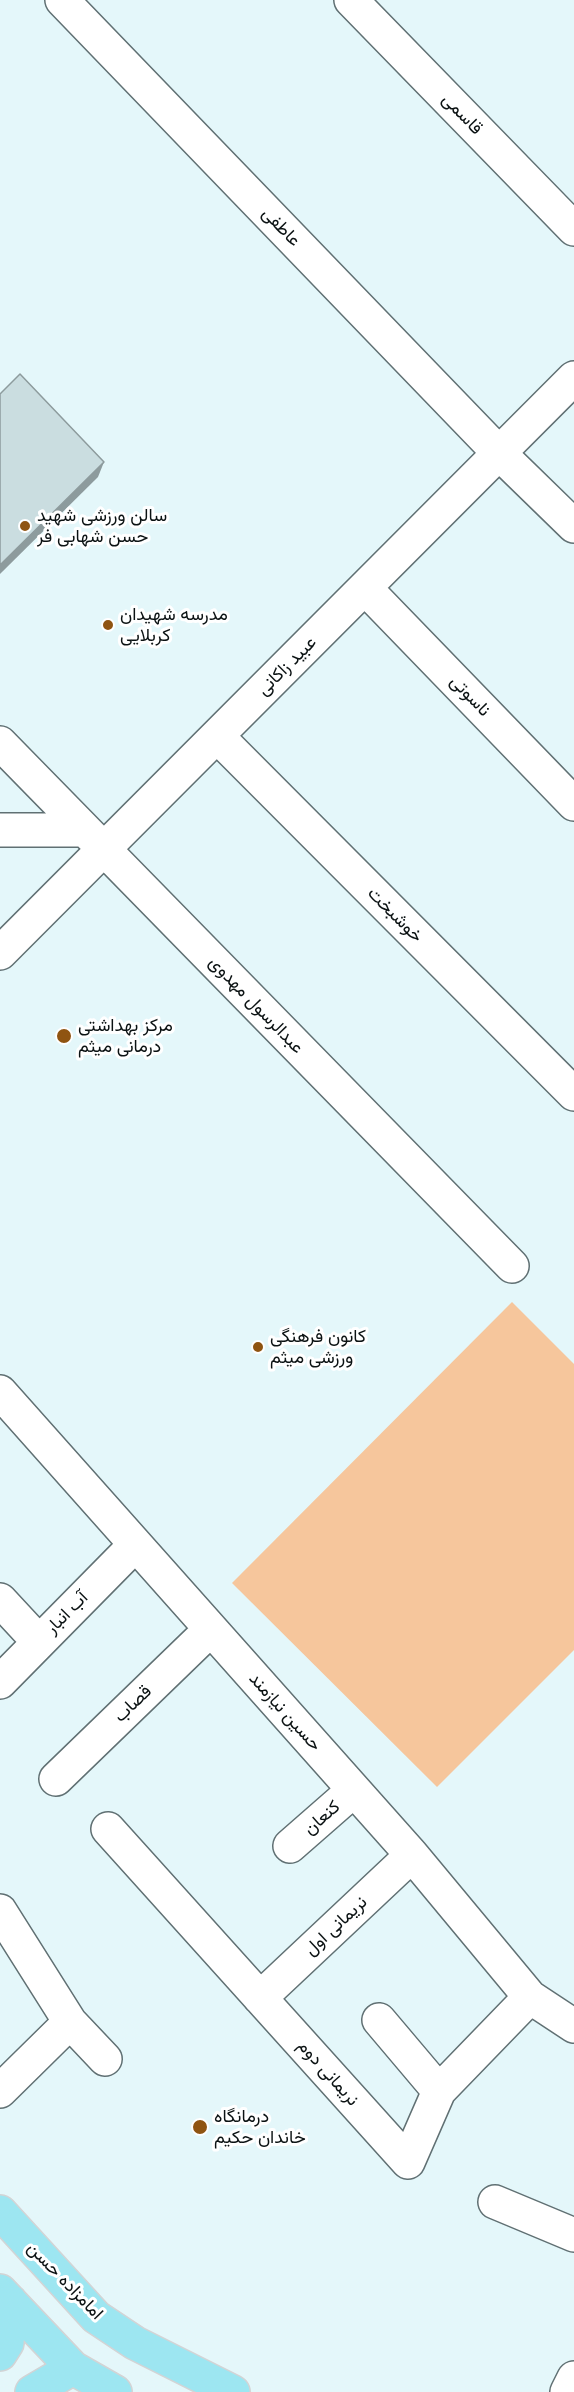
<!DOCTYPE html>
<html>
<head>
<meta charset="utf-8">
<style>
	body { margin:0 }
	canvas { display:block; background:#e4f7fa }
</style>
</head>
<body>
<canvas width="574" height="2392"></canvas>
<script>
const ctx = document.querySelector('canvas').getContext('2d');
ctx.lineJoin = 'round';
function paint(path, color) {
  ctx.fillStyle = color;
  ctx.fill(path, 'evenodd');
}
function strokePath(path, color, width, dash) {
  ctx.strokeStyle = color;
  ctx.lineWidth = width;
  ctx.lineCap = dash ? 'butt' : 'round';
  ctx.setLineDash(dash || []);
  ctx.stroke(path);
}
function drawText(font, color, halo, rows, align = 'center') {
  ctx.font = font + ' Lora,Vazirmatn,serif';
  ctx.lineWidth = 6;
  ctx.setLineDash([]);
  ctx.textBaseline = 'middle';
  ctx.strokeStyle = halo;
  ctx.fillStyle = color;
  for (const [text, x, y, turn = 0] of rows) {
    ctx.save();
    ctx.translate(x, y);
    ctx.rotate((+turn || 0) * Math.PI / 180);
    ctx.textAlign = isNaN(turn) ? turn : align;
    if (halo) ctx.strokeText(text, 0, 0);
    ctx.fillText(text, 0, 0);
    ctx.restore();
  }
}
const green = new Path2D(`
	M512,1302L574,1364V1650L437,1787L232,1583Z`);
const minor = new Path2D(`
	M62,0L499,453L574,526
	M351,0L574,229
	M365,588L574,804
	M217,736L574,1094
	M0,743L512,1266
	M0,830H85
	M0,953L574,378
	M0,1392L412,1855L530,1997L574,2026
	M0,1600L39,1642
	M0,1682L135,1545
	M56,1779L211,1629
	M108,1829L408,2162L439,2091L530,1997
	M290,1846L354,1790
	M0,1911L70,2022L105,2059
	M260,1998L412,1855
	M379,2020L439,2091
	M0,2091L70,2022
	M495,2202L574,2235
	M567,2392L574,2378`);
const major = new Path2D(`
	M0,2212L96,2317L135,2343L233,2392
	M0,2291L73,2368L115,2392
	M0,2354L7,2343L10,2301
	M32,2392L73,2368`);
const shadedWall = new Path2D(`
	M104,462L98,477L0,574V565Z`);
const building = new Path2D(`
	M20,374L104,462L0,565V394Z`);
const markers = [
	[25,526,6,"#8f5411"],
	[108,625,6,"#8f5411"],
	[64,1036,8,"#8f5411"],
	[258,1347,6,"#8f5411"],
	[200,2127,8,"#8f5411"]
];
const streetNames = [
	["قاسمی",462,114,46],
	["عاطفی",281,227,46],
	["عبید زاکانی",287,666,-45],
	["ناسوتی",470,696,46],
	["خوشبخت",395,915,45],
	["عبدالرسول مهدوی",256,1005,46],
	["آب انبار",67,1613,-45],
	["قصاب",133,1704,-44],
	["حسین نیازمند",285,1712,48],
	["کنعان",322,1818,-41],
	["نریمانی اول",336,1926,-43],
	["نریمانی دوم",328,2073,48],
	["امامزاده حسن",65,2281,46]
];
const poiNames = [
	["سالن ورزشی شهید",37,516],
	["حسن شهابی فر",37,537],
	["مدرسه شهیدان",120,615],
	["کربلایی",120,636],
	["مرکز بهداشتی",78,1026],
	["درمانی میثم",78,1047],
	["کانون فرهنگی",270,1337],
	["ورزشی میثم",270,1358],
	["درمانگاه",214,2117],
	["خاندان حکیم",214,2138]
];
paint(green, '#f6c69c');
strokePath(minor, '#607073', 36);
strokePath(major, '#d3d4d5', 36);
strokePath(minor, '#fff', 33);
strokePath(major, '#9de6f1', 33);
paint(shadedWall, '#8d9b9d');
paint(building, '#cadde0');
strokePath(building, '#8d9b9d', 1.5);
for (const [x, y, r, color] of markers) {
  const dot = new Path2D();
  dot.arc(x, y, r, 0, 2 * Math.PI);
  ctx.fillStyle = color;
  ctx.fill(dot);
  strokePath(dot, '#fff', 2);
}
drawText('18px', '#0b1213', '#fff', streetNames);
drawText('18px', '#0b1213', '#fff', poiNames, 'left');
</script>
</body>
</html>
